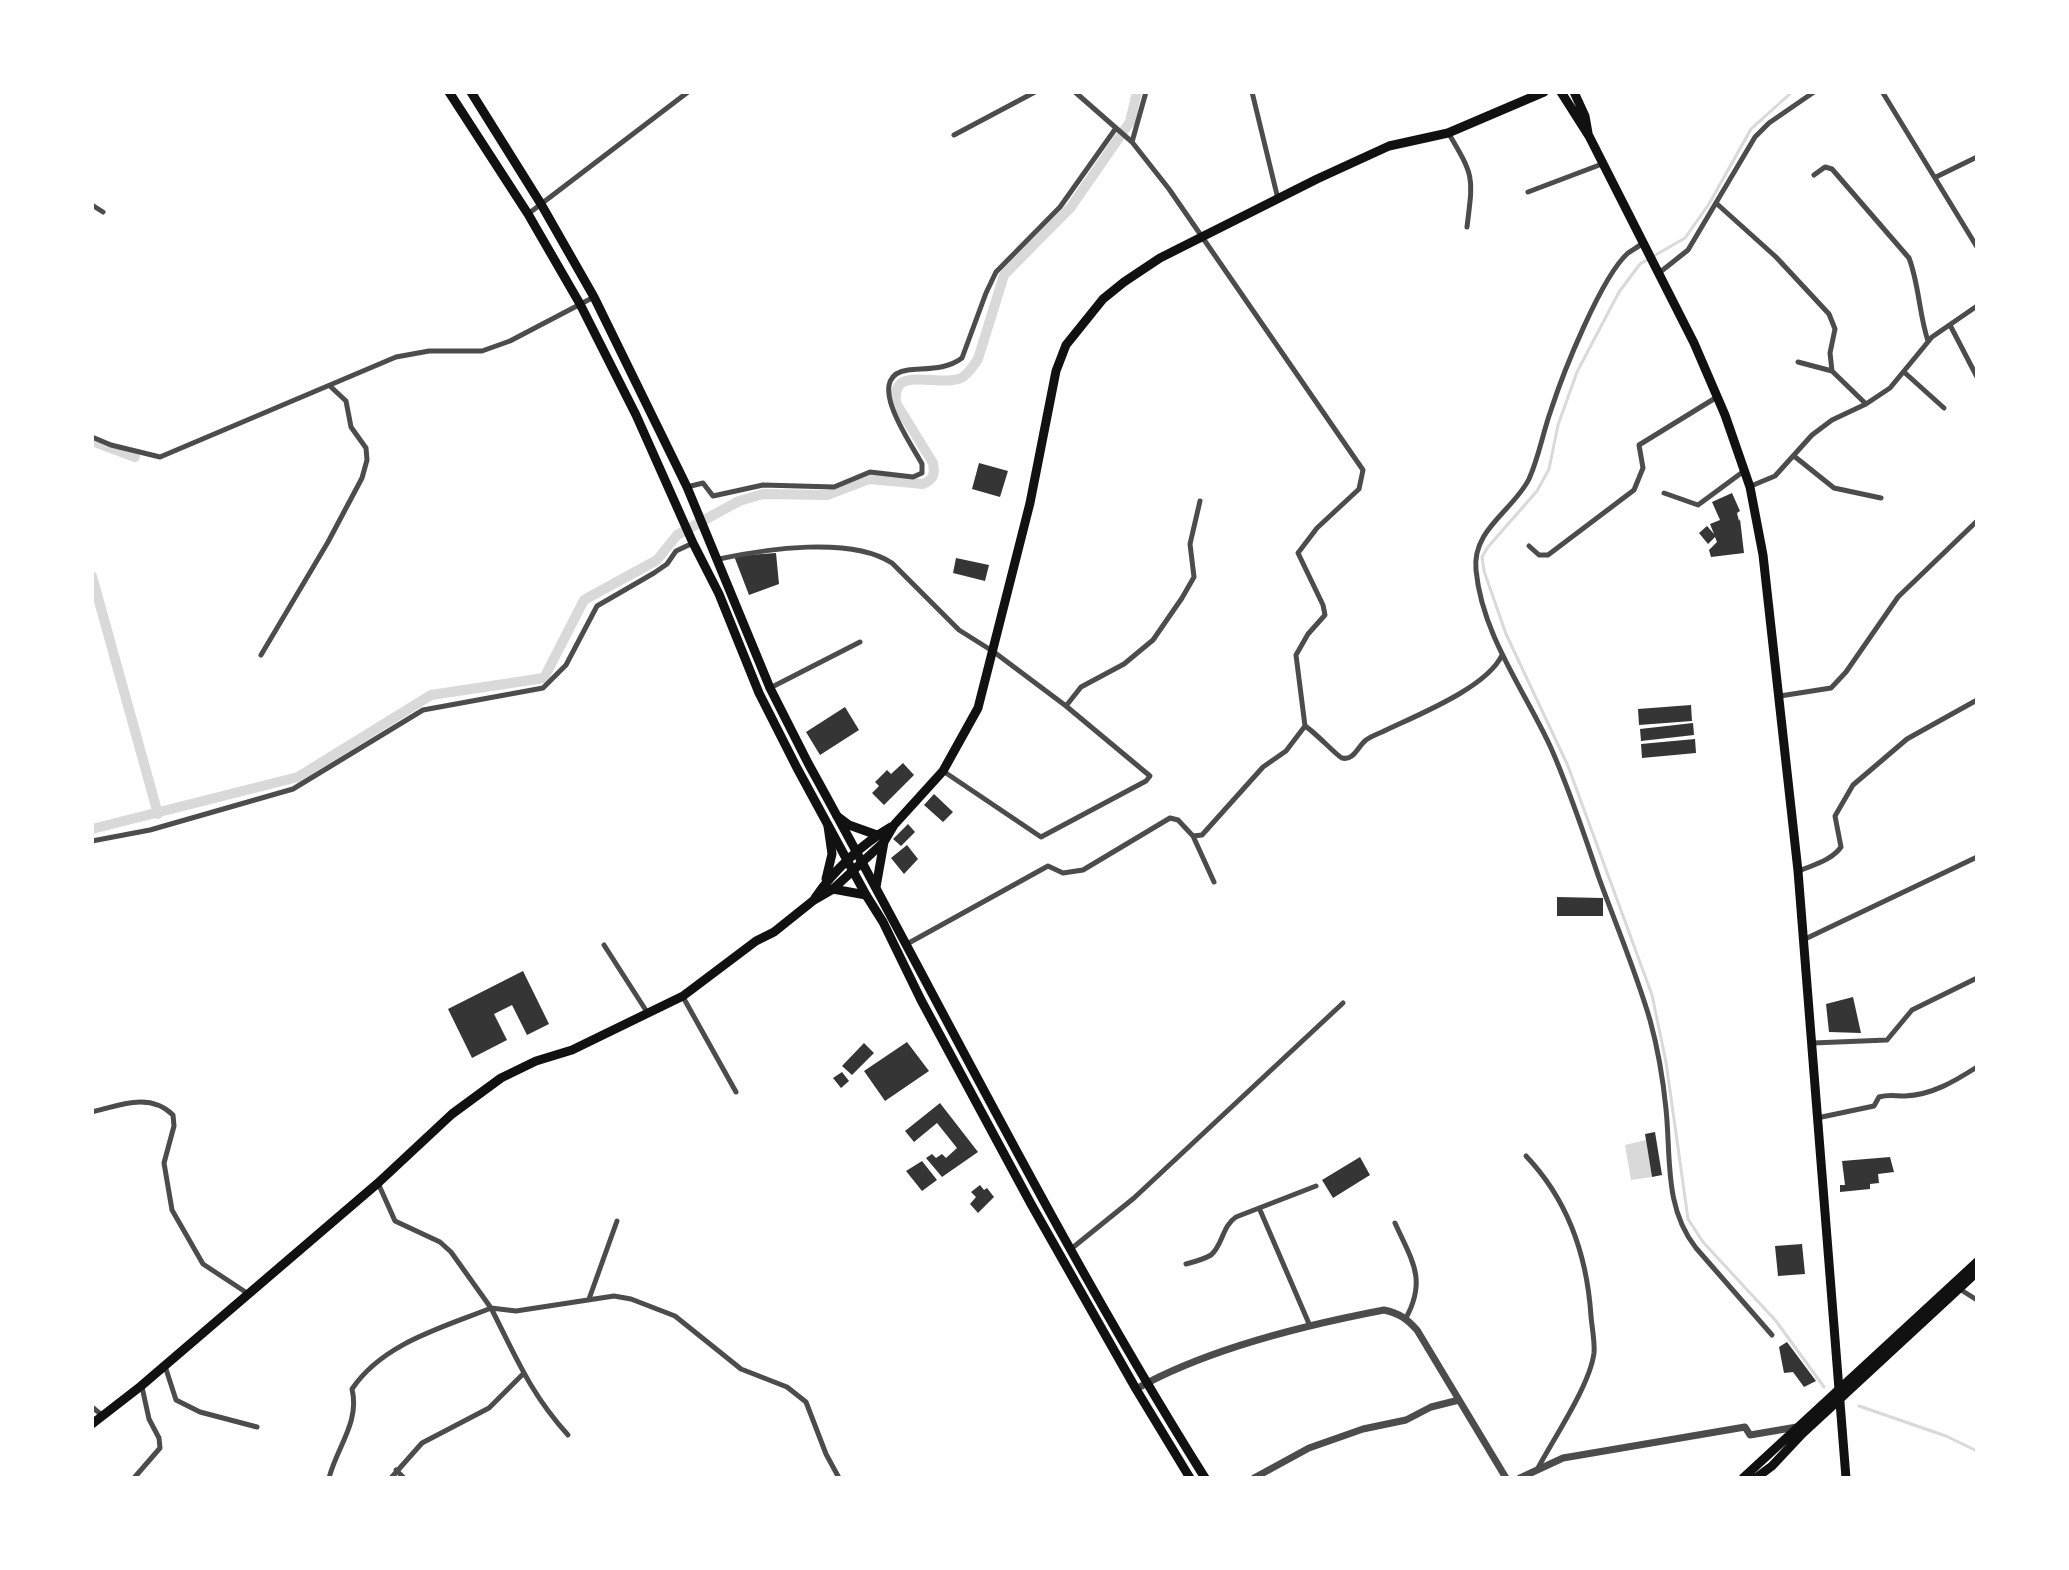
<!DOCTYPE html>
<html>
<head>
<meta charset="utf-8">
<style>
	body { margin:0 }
	#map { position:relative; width:2069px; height:1570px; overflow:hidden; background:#fff; font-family:"Open Sans",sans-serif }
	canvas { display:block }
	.frame { position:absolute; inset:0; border:94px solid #fff; pointer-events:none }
</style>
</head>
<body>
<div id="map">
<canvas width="2069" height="1570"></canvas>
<div class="frame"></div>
</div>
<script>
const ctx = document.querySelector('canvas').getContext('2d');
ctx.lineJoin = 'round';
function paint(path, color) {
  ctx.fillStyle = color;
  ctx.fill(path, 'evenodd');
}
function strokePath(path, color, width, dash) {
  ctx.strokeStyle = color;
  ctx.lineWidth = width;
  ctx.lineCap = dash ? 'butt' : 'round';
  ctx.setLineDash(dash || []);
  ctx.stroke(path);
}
const water = new Path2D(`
	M1646,1140L1652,1177L1631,1180L1625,1145Z`);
const stream = new Path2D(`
	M1792,92L1751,129L1709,204L1685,238L1640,264L1619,292L1577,372L1558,425L1549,469L1537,491L1488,547L1482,557L1484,571L1506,634L1568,766L1652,995L1666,1062L1688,1219L1703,1242L1776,1321L1824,1387
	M1859,1406L1946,1436L1977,1451`);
const canal = new Path2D(`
	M92,441L135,457
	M92,576L158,814
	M92,829L298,777L431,695L544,678L584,600L657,560L677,535L739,501L763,494L827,495L869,479L923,484C934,479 935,474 933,463L896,403C891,363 938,388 961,378C969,374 973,366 978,359L1004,275L1071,207L1130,122L1137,92`);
const building = new Path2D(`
	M979,463L1008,471L1000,497L972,489Z
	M1732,493L1740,511L1737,513L1739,521L1740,519L1744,553L1711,557L1709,550L1717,542L1715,537L1708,544L1699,533L1707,526L1714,534L1710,524L1720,520L1712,502Z
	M776,553L779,584L749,595L734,556Z
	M956,558L989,565L985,581L953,573Z
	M1691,705L1692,721L1639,725L1638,709Z
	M845,707L859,730L820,755L806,732Z
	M1693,723L1694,735L1641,741L1640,729Z
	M1695,739L1696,753L1642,758L1641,744Z
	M903,763L914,775L884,805L872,793L879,786L875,782L887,770L891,774Z
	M934,794L953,812L943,822L924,805Z
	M908,824L915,832L901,846L893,839Z
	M907,845L918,859L904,874L891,858Z
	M1557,897L1603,898V916H1557Z
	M523,971L549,1024L527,1035L512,1005L494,1014L507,1040L472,1058L448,1009Z
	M1853,997L1861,1033L1829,1032L1826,1004Z
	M907,1042L929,1071L885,1101L864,1071Z
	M864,1043L874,1053L852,1075L842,1066Z
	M842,1072L849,1081L841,1088L833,1078Z
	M940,1103L978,1152L942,1177L926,1158L932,1154L936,1158L942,1154L946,1158L957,1148L937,1123L914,1142L905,1131Z
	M1655,1132L1662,1175L1652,1177L1645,1134Z
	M1360,1157L1370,1175L1333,1198L1322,1180Z
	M1890,1157L1894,1172L1878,1174L1879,1183L1870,1184V1189L1840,1192V1185H1845L1842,1161Z
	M922,1161L937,1180L922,1191L906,1171Z
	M980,1185L984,1190L987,1188L994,1197L978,1213L970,1204L976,1197L971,1192Z
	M1802,1244L1805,1274L1778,1276L1775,1246Z
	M1787,1342L1816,1381L1804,1387L1793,1372L1784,1373L1779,1347Z`);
const minor = new Path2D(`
	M1252,92L1278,199
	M1883,93L1977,247
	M1449,134C1475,178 1473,177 1467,227
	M954,135L1035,92
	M1132,142L1146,92
	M1814,175L1825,167L1832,169L1909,258C1919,284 1919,314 1928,341
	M1936,177L1977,157
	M1528,192L1602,164
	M1716,203L1776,257L1829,314L1835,329L1830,353L1832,371L1866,404
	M92,205L103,212
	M528,214L688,92
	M1643,243C1638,247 1632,250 1628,253C1601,277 1563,373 1551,410C1543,432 1539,457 1529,479C1513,511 1472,529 1476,570C1482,635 1525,691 1551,748C1570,791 1584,834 1599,878C1616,925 1636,972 1650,1020C1658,1049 1663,1079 1666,1109C1671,1157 1664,1208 1696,1248L1772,1335
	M1659,273L1688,250L1755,137L1769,123L1814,92
	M1950,325L1977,377
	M1798,362L1832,371
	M1904,372L1944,408
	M92,437L111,445L160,457L396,357L429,351H482L510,341L594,297
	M1794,456L1834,488L1881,498
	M1751,486L1775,476L1812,435L1832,420L1866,404L1890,388L1932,337L1977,306
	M687,487L703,483L713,496L763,485L834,487L870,472L913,477L922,473V464C911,443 862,376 908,370C927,368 946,370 962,358L986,293L996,272L1060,207L1116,128
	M1664,493L1698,505L1744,471
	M1529,546L1539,555H1548L1634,490L1643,468L1639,445L1717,397
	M719,559C765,549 851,536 892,563L959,630L994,652L1066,706L1150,776L1146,781L1041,837L943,771
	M261,655L328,542L362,478L367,460L366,448L351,427L346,401L330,386
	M770,688L860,642
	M1780,696L1831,688L1846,672L1898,597L1977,521
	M1066,706L1081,687L1124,664L1153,640L1182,598L1194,577L1190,544L1200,501
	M1305,726C1315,732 1337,756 1342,758C1354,761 1358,746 1366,740C1370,737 1377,734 1382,732C1415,716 1487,688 1502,655
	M1193,836L1214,882
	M92,841L150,830L293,789L423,710L543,688L566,665L597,606L654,573L667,564L676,551L693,543
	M1799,871C1813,865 1832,860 1841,847L1835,816L1853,785L1907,739L1977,700
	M1803,940L1977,857
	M907,944L1048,866L1063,873L1083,870L1170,818L1178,820L1193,836L1202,835L1263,767L1286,751L1305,726L1296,655L1308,634L1325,615L1323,605L1298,553L1317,528L1359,489L1363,470L1169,189L1132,142L1075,92
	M604,945L647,1012
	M683,997L736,1092
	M1813,1043L1887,1040L1912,1010L1977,978
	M92,1112C120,1105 150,1092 173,1115L174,1126L164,1163L172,1210L203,1264L247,1293
	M1817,1118L1874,1106L1879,1097C1889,1094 1895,1096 1905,1096C1932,1095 1955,1081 1977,1067
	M1526,1156C1568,1200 1587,1256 1591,1316C1592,1328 1595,1342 1594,1353C1590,1385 1554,1438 1538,1468
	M378,1183L395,1221L440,1242L451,1252L491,1308L516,1311L614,1296L631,1299L675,1316L741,1369L787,1387L806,1402L826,1454L839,1478
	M1260,1210L1310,1326
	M1395,1223C1412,1261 1427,1279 1406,1318
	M1071,1249L1134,1198L1343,1003
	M1186,1264C1194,1262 1204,1259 1211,1255C1223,1245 1222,1226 1236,1217L1316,1186
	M1958,1288L1977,1300
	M589,1299L617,1221
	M165,1366L176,1400L200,1412L257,1427
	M92,1407L103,1416
	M396,1470L404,1478
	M134,1478L160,1448L159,1438L149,1419L142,1387
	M329,1478C337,1447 360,1422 352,1389C383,1343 442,1328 491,1308C516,1357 530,1393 568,1435
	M391,1478L422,1443L489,1408L523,1374`);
const tertiary = new Path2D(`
	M1136,1389C1205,1350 1305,1325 1384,1310C1399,1313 1407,1319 1417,1330L1506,1478
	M1254,1478L1309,1448L1363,1429L1406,1420L1431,1407L1459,1400
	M1520,1478L1563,1458L1745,1427L1750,1435L1797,1427`);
const primary = new Path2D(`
	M1561,92L1589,136L1694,343L1725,415L1750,487L1763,555L1798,871L1846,1478
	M1574,92L1585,116L1588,133
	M837,816L849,825L877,835
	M826,879L832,854L828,826
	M876,887L884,842
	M833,889L866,895
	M815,898C834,870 862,844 891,827
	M92,1424L141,1386L378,1183L452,1114L501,1078L536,1061L572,1050L683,996L756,941L774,932L814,900L833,889L884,842L894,825L943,771L978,708L1030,503L1056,371L1066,345L1103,299L1124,282L1160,258L1317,179L1389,146L1448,133L1544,92`);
const trunk = new Path2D(`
	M449,92L528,214L580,304L636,415L693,543L719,594L759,693L797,768L866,895L883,922L921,1000L1031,1204L1136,1389L1190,1478
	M471,92L541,204L594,297L687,487L770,688L808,763C940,1002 1060,1247 1205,1478
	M1743,1478L1977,1262
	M1756,1478L1772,1466L1802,1434L1977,1272`);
paint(water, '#d9d9d9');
strokePath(stream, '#d9d9d9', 3);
strokePath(canal, '#d9d9d9', 10);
paint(building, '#353535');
strokePath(minor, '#4c4c4c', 5);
strokePath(tertiary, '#4c4c4c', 7);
strokePath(primary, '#111', 9);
strokePath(trunk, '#111', 9);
</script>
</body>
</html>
